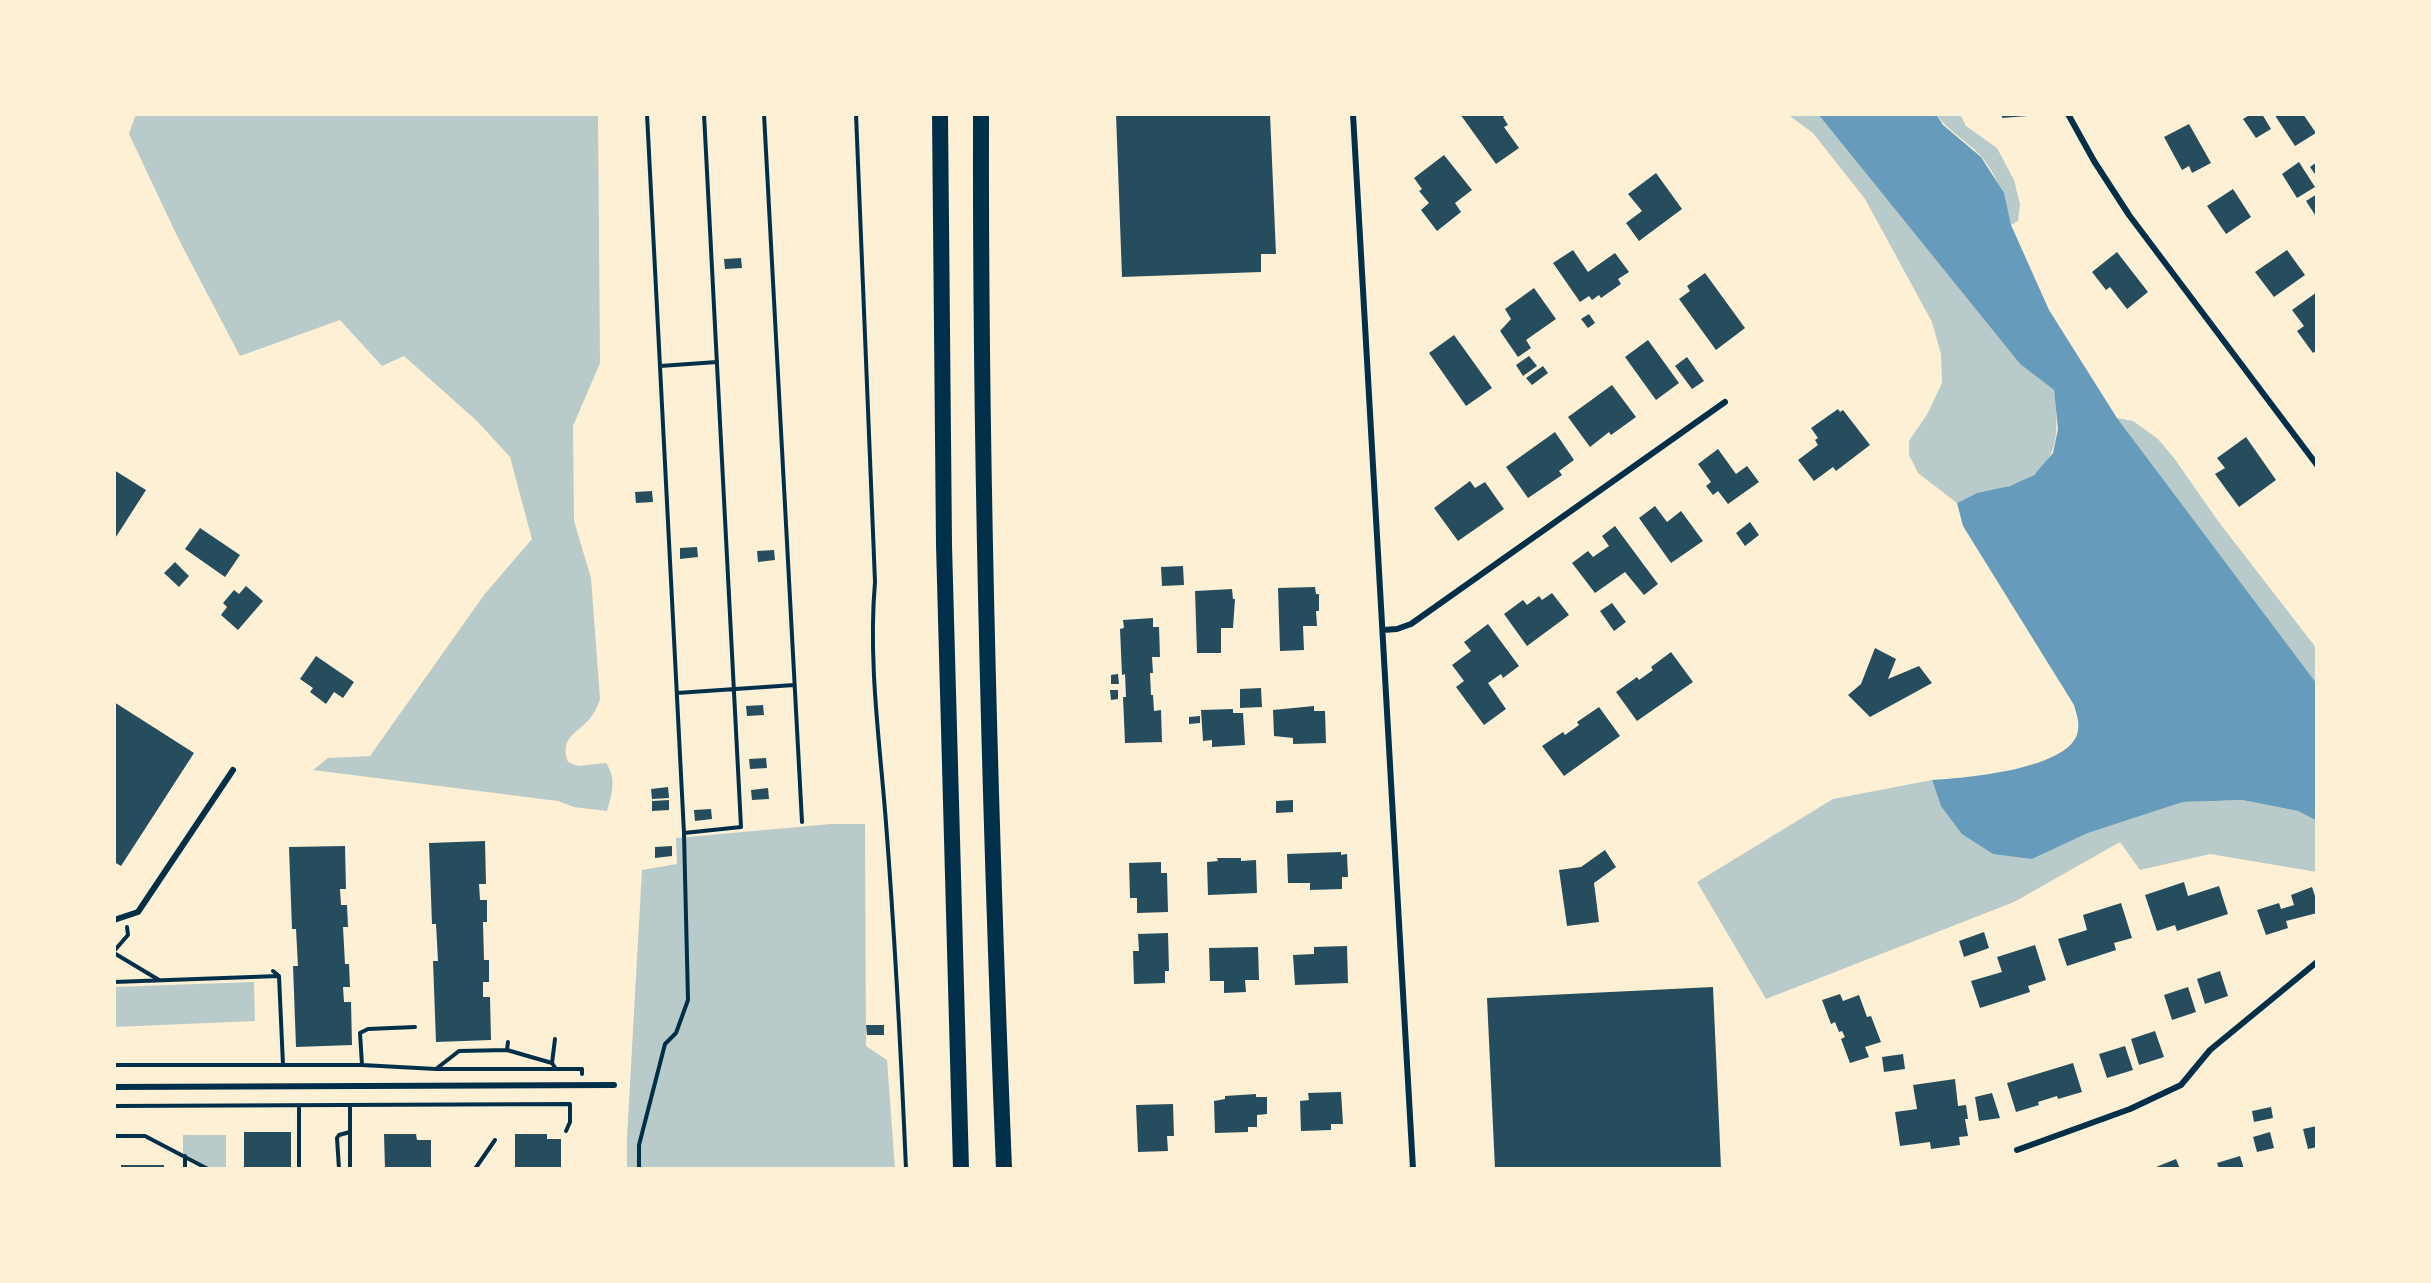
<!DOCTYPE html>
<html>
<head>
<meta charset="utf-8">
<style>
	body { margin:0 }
	#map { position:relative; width:2431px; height:1283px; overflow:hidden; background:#fdf0d5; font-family:Commissioner,sans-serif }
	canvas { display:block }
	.frame { position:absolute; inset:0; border:116px solid #fdf0d5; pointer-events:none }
</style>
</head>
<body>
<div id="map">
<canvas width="2431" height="1283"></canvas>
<div class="frame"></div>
</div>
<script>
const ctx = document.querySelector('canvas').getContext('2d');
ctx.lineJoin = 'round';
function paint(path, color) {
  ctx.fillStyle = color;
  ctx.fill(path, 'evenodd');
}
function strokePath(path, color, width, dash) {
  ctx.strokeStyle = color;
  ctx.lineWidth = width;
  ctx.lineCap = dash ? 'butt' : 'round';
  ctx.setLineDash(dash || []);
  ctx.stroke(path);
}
const green = new Path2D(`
	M136,114H598L600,363L573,426L574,521L591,578L600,699C598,705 595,712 591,717C578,734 559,736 568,762L578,766L606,763C617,779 612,794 607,811L574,807L558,801L313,770L328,758L370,756L484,595L532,539L510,457L477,421L404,356L382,366L340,320L240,356L179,240L129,134Z
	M1787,114H1818L2020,364L2054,390C2059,435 2061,470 2009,486C1999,490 1988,490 1978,493C1971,495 1964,500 1957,503L1918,473L1909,455V441L1928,413L1942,383L1941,354L1932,322L1865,199L1813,133Z
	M1936,114H1960L1966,126L1997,148L2014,180L2020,204L2018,221L2011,225C2005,201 1998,176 1981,156C1967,141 1948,131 1936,114Z
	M2117,418L2133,421L2158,439L2174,458L2218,521L2317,649V684Z
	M1932,780L1941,806L2032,859L2088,833L2183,802L2242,800L2298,811L2317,821V872L2210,854L2140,870L2120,842L2014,902L1766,999L1697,882L1833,799Z
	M831,824H865L866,1046L887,1060L895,1169H627V1138L642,870L677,864L676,838Z
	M254,982L255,1021L114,1027V987Z
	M183,1135H226V1169H212L183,1153Z`);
const water = new Path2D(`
	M1818,114H1936L1943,125L1981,157L2004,193L2011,225L2049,310L2117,418L2317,684V821L2298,811L2242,800L2183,802L2088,833L2032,859L1993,854L1962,834L1941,806L1932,780C1965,778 2060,770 2076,737C2081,726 2077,716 2074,705L1963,526L1957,503L1977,493L2010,486L2034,475L2053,453L2058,429L2054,390L2020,364Z`);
const building = new Path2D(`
	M1116,114H1270L1276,254H1261V272L1122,277Z
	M1460,114H1507L1503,117L1508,125L1504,127L1519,148L1496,164Z
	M2002,114H2028V116L2002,118Z
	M2251,114H2262L2271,129L2256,138L2243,119Z
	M2274,114H2303L2316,133L2295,146Z
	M2189,124L2211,163L2192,173L2189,166L2182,170L2164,137Z
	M1444,155L1472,190L1455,203L1461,212L1437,231L1421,210L1429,203L1419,191L1422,189L1414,178Z
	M2299,162L2315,187L2297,198L2282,174Z
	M2317,162V177L2310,167Z
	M1656,173L1682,209L1639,241L1626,223L1642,211L1628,194Z
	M2233,189L2251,217L2226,234L2207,206Z
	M2317,194V218L2306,201Z
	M1573,250L1588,272L1615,253L1629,272L1618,279L1621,284L1601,298L1599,295L1592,300L1589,296L1580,302L1553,263Z
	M2287,250L2305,275L2274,297L2255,272Z
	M2117,252L2148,292L2127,309L2110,287L2106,290L2092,272Z
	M741,258L742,268L725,269L724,259Z
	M1705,273L1745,328L1716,350L1679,299L1690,291L1687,286Z
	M1534,288L1556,319L1526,340L1531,348L1518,357L1500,331L1511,319L1505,309Z
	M2317,292V350L2313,353L2297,331L2304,326L2292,310Z
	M1589,314L1595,323L1588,328L1581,319Z
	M1454,335L1492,388L1466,406L1429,353Z
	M1648,340L1679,383L1656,400L1625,357Z
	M1529,356L1537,366L1523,376L1516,365Z
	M1687,357L1704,381L1692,389L1675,366Z
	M1543,366L1548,373L1532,385L1526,378Z
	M1612,385L1636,417L1611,435L1609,432L1590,447L1568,417Z
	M1838,409L1840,412L1843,410L1870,445L1836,471L1833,467L1814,481L1798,460L1818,445L1815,440L1818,438L1811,428Z
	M1555,432L1574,460L1559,471L1562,475L1528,498L1506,467Z
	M2246,437L2276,480L2239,507L2215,474L2225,468L2217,458Z
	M1718,449L1736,474L1747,466L1759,482L1728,504L1718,491L1713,495L1706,486L1711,482L1698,464Z
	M114,470L146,490L114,540Z
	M1470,481L1475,488L1485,482L1504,509L1458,541L1434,508Z
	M652,491L653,502L636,503L635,492Z
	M1655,506L1667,522L1681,511L1703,541L1671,563L1639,518Z
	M1750,522L1759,535L1745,546L1736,533Z
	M1615,526L1658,584L1644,595L1625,572L1595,593L1572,563L1588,551L1593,557L1609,546L1602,536Z
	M200,528L240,555L225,577L185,549Z
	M697,547L698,557L680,559V548Z
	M774,550L775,560L758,562L757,551Z
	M175,562L189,576L179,587L164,573Z
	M1183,566L1184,585L1162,586L1161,567Z
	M246,586L263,601L238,630L221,615L227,607L223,603L234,590L239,594Z
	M1315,587L1316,594H1319V611H1316L1317,626H1303L1304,650L1280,651L1278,588Z
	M1232,589L1233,599H1235L1233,628H1221V653H1197L1195,591Z
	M1552,593L1569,615L1527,646L1504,614L1523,600L1527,605L1539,596L1542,600Z
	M1612,603L1626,622L1614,631L1600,611Z
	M1153,618V627H1159L1160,657H1152L1153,673H1150L1151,695H1153L1154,711L1161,710L1162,742L1125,743L1123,697H1126L1125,674L1122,675L1120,629L1124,628L1123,620Z
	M1488,624L1519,666L1503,678L1501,674L1488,683L1506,709L1484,725L1456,687L1464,681L1452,665L1471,651L1464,642Z
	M1875,648L1896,659L1888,679L1919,666L1932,683L1870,717L1848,695L1861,684Z
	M1671,652L1693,682L1637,721L1616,692L1637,677L1639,680L1653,670L1651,667Z
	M316,656L354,682L343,698L334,692L326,704L310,692L313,688L300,679Z
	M1118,674L1119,684H1111V675Z
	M1261,688L1262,707L1240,708V689Z
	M1110,690H1118V699L1111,700Z
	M114,702L194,753L121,866L116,863L114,867Z
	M763,705L764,715L747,716L746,706Z
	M1314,706V711H1325L1326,743L1293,744V738L1274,736L1273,710Z
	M1599,707L1620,736L1564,776L1542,746L1563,732L1565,735L1579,725L1577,722Z
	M1233,709V713H1243L1245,745L1212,747V740L1203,741L1201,710Z
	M1200,716V723L1189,724V717Z
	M766,758L767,768L750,769L749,759Z
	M668,787L669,798L652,799L651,789Z
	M768,788L769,799L752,800L751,790Z
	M669,800V810L652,811V801Z
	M1293,800V812L1276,813V801Z
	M711,809L712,819L695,821L694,810Z
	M485,841L486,884H479L480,900H487V922H483L484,960H489V982H483V997H490L491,1040L436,1042L433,961H438L436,924H432L429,843Z
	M345,846L346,889H340L341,905H347L348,927H343L345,964H349L350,987H343L344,1002H351L352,1045L296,1047L293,966H298L296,929H292L289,847Z
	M672,846V856L655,858V847Z
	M1605,850L1616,867L1594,883L1599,922L1567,926L1559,870L1581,867Z
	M1341,852V855L1347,854L1348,877H1342V889L1310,890V883H1288L1287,854Z
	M1217,858H1241V861L1256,860L1257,893L1208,895L1207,862L1218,861Z
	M1161,862V873H1167L1168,912L1137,913V898H1130L1129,863Z
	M2184,882L2188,896L2219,886L2228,914L2177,931L2175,925L2157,931L2145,895Z
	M2312,887L2317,902V913L2286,921L2288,928L2266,935L2257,910L2279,903L2281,909L2294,905L2291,895Z
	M2121,903L2132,938L2114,943L2116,950L2067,966L2058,939L2087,930L2083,915Z
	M1984,932L1989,948L1964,957L1959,941Z
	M1168,933L1169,971H1165V983L1134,984L1133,951H1139L1138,934Z
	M2035,945L2046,980L2028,986L2030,992L1980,1008L1971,981L2002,972L1997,957Z
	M1347,946L1348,983L1295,985L1293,955L1314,954V947Z
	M1258,947L1259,980H1245L1246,992L1224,993V981H1210L1209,948Z
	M2220,971L2228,996L2205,1004L2197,979Z
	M1713,987L1721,1168L1495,1169L1487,998Z
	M2188,987L2196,1012L2172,1020L2164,995Z
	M1840,994L1843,1001L1859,995L1867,1017L1871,1016L1881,1042L1865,1047L1869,1057L1850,1063L1841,1039L1845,1037L1842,1031L1839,1032L1835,1022L1831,1024L1822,1000Z
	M866,1025H884V1035H867Z
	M2155,1031L2164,1057L2139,1065L2131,1039Z
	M2125,1046L2133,1070L2107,1078L2099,1054Z
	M1903,1054L1905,1069L1884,1072L1882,1057Z
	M2073,1063L2082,1092L2058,1099L2057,1096L2038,1102L2039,1105L2016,1112L2007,1083Z
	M1955,1079L1958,1106L1966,1105L1968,1119H1965L1968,1136L1959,1137L1960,1145L1931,1149L1930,1142L1900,1146L1895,1112L1917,1109L1913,1085Z
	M1341,1092L1343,1124H1331V1130L1301,1131L1300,1101L1309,1100L1308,1093Z
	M1992,1093L2000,1118L1979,1121L1975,1097Z
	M1256,1094V1097H1267V1114L1257,1115V1127H1248V1132L1215,1133L1214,1101L1225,1099V1096Z
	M1173,1104L1174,1136H1167L1168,1151L1138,1152L1136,1105Z
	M2271,1107L2273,1118L2254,1122L2252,1111Z
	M2317,1126V1147L2308,1149L2303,1129Z
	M244,1132H291V1169H244Z
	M2270,1132L2274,1148L2257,1152L2253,1137Z
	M384,1134H416L417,1140H431V1169H385Z
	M515,1134H547V1139H561V1169H515Z
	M2240,1156L2244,1169H2219L2217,1163Z
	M2176,1159L2180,1169H2151Z
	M121,1165H164V1169H121Z`);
const path = new Path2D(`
	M764,114L802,822
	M856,114L875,582C868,662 880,744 886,823C895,938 901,1054 906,1169
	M660,366L717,362
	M677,693L794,685
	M684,833L741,827L704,114
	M114,951L128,935L127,927
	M114,953L159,980
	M273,971L279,976L283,1065
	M114,982L279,976
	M508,1042L507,1050L552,1063L556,1069
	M552,1063L555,1039
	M114,1065H362L436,1069H582V1074
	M362,1065L360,1033L368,1029L415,1027
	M436,1069L459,1051L507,1050
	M299,1105V1169
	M350,1105V1169
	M114,1106L570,1104V1122L566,1131
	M114,1136H145L208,1169
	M185,1169V1156
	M339,1169L337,1138L339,1135L350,1132
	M475,1169L495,1140
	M639,1169V1145L665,1044L676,1033L688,1000L684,833L647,114`);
const minor = new Path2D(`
	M1353,114L1413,1169
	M2068,114L2094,161L2129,215L2317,465
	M1383,630L1397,629L1411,624L1725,402
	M114,920L138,912L233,770
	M114,1087L614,1085
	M2017,1150L2130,1109L2181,1085L2210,1050L2317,962`);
const trunk = new Path2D(`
	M940,114L944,545L961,1169
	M981,114C980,466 990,817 1004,1169`);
paint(green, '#b9caca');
paint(water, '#669bbc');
paint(building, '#264d5e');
strokePath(path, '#003049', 4);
strokePath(minor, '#003049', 6);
strokePath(trunk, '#003049', 16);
</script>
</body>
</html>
